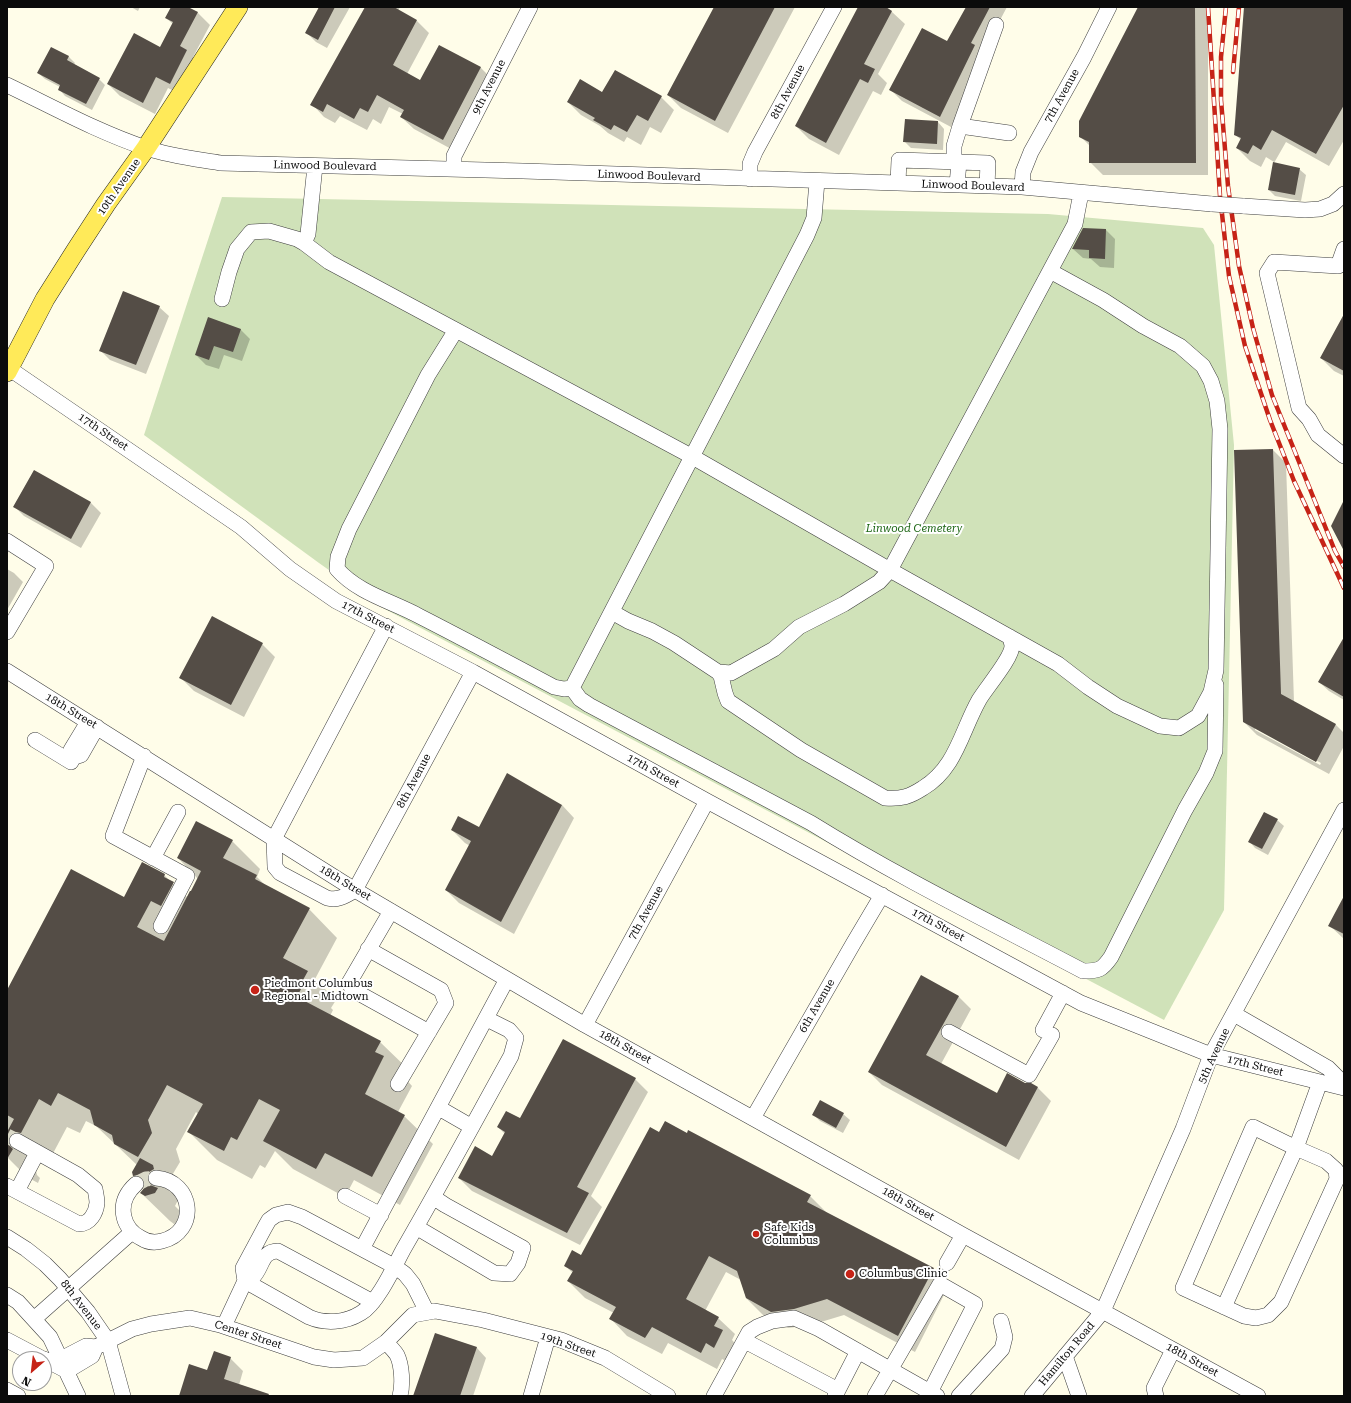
<!DOCTYPE html>
<html>
<head>
<meta charset="utf-8">
<style>
	body { margin:0 }
	#map { position:relative; width:1351px; height:1403px; overflow:hidden; background:#fffde9; font-family:"Roboto Serif",serif }
	canvas { display:block }
	.frame { position:absolute; inset:0; border:8px solid #0b0b0b; pointer-events:none }
	.north { position:absolute; left:12px; top:1351px; width:40px; height:40px; box-sizing:border-box; background:#fff; border:1px solid #9d9d9d; border-radius:50%; rotate:208deg; font-size:11px; font-weight:700; line-height:16px; text-align:center; color:#0b0b0b }
	.north::after { content:''; display:block; margin:auto; width:14px; height:18px; background:#c62317; clip-path:polygon(50% 0,100% 100%,50% 72%,0 100%) }
</style>
</head>
<body>
<div id="map">
<canvas width="1351" height="1403"></canvas>
<div class="frame"></div>
<div class="north">N</div>
</div>
<script>
const ctx = document.querySelector('canvas').getContext('2d');
ctx.lineJoin = 'round';
function paint(path, color) {
  ctx.fillStyle = color;
  ctx.fill(path, 'evenodd');
}
function strokePath(path, color, width, dash) {
  ctx.strokeStyle = color;
  ctx.lineWidth = width;
  ctx.lineCap = dash ? 'butt' : 'round';
  ctx.setLineDash(dash || []);
  ctx.stroke(path);
}
function drawText(font, color, halo, rows, align = 'center') {
  ctx.font = font + ' "Roboto Serif",serif';
  ctx.lineWidth = 4;
  ctx.setLineDash([]);
  ctx.textBaseline = 'middle';
  ctx.strokeStyle = halo;
  ctx.fillStyle = color;
  for (const [text, x, y, turn = 0] of rows) {
    ctx.save();
    ctx.translate(x, y);
    ctx.rotate((+turn || 0) * Math.PI / 180);
    ctx.textAlign = isNaN(turn) ? turn : align;
    if (halo) ctx.strokeText(text, 0, 0);
    ctx.fillText(text, 0, 0);
    ctx.restore();
  }
}
const cemetery = new Path2D(`
	M222,197L1048,214L1203,228L1214,245L1234,445L1224,910L1164,1020L381,607L319,563L144,435Z`);
const shadow = new Path2D(`
	M131,7H140L138,11Z
	M172,7H186L198,13L210,25L193,57L199,63L182,95L168,88L155,114L120,96L108,84L160,48L173,24L166,18Z
	M320,7H350L327,48L316,42L306,32Z
	M366,7H400L398,11L417,21L429,33L407,74L421,81L439,46L481,68L493,80L455,151L414,129L401,117L403,114L389,107L381,124L373,119L367,130L340,116L335,123L324,117L312,104Z
	M715,7H795L728,133L681,108L668,95Z
	M859,7H883L892,12L905,24L878,74L887,83L881,95L873,91L839,155L809,139L796,126Z
	M967,7H1007L982,54L986,57L951,127L902,101L891,90L948,43Z
	M1139,7H1208V175H1103L1090,162V146L1080,136V121Z
	M1245,7H1344V140L1329,166L1286,142L1274,163V162L1266,157L1261,167L1250,161L1237,148L1241,140L1235,134Z
	M52,48L69,57L75,63L74,65L99,79L105,85L92,110L65,96L59,89L60,87L45,79L38,73Z
	M603,93L661,97L674,110L661,133L650,127L641,145L627,137L624,142L608,133L600,126L581,115L568,102Z
	M906,120L938,122L944,129L943,150L911,148L904,141Z
	M1299,169L1306,175L1301,201L1275,196L1269,190Z
	M1106,230L1115,239L1114,268L1100,267L1091,259L1083,258L1073,249Z
	M159,307L169,316L146,374L110,360L100,350Z
	M1344,316V376L1334,371L1321,358Z
	M240,329L250,339L242,361L224,355L219,369L206,365L196,355Z
	M1273,450L1286,463L1294,702L1336,725L1344,733V746L1329,774L1257,735L1244,722L1235,451ZM1255,728L1321,763L1320,765L1255,730Z
	M34,471L91,503L101,513L81,548L24,516L14,506Z
	M7,569L14,573L23,582L7,610Z
	M1344,639V700L1329,691L1319,682Z
	M262,644L275,657L244,717L194,691L181,678Z
	M562,805L574,818L514,934L459,903L446,890L470,846L465,843L452,830L479,828Z
	M1277,820L1284,826L1268,855L1255,848L1249,841Z
	M232,841L260,869L257,877L267,887L309,909L337,938L315,979L336,1000L331,1008L333,1010L330,1016L380,1042L409,1070L405,1078L412,1086L398,1112L404,1116L433,1144L400,1205L354,1180L345,1197L293,1169L275,1151L265,1168L260,1165L252,1179L217,1160L189,1132L198,1114L196,1112L176,1149L180,1162L168,1182L181,1194L175,1206L186,1217L183,1221L174,1224L170,1221L141,1193L146,1187L134,1175L137,1165L96,1126L86,1121L80,1133L67,1127L49,1161H41L36,1171L37,1175L40,1178L38,1183L27,1177L7,1157V992L124,899L164,875L187,897L198,879L178,858Z
	M1344,898V939L1329,925Z
	M958,996L971,1009L941,1064L997,1094L1024,1084H1031L1038,1088L1051,1101L1019,1160L882,1085L869,1072Z
	M635,1079L648,1092L591,1196L602,1207L580,1245L472,1191L459,1178L493,1157L505,1134L498,1127Z
	M843,1114L850,1120L843,1133L820,1121L814,1115Z
	M660,1133L810,1196L827,1213L933,1269L949,1285L915,1352L844,1315L811,1325L788,1328L763,1315L746,1298L741,1280L726,1272L705,1311L718,1318L735,1334L732,1340L739,1348L730,1363L722,1359L717,1369L668,1343L662,1354L627,1336L611,1319L614,1313L585,1298L568,1281L573,1273L565,1266L582,1256Z
	M436,1334L477,1348L486,1358L473,1396H415Z
	M230,1358L243,1371L239,1385L272,1396H180L208,1372Z`);
const building = new Path2D(`
	M171,7H188L198,12L180,46L187,50L170,84L156,77L143,103L107,84L134,33L160,47L173,22L165,18Z
	M319,7H335L318,40L305,33Z
	M365,7H394L417,20L393,65L420,80L439,45L481,67L443,140L400,117L404,110L377,95L368,112L360,108L354,119L327,104L323,112L310,105Z
	M714,7H775L715,121L667,95Z
	M858,7H886L892,11L864,64L875,69L868,83L860,79L826,143L795,126Z
	M966,7H990L971,43L975,45L940,117L889,90L922,28L947,41Z
	M1138,7H1195L1196,163H1089V142L1079,137V121Z
	M1244,7H1344V105L1316,154L1272,130L1261,150L1253,145L1248,154L1236,148L1241,138L1234,135Z
	M51,47L69,56L67,60L100,78L86,104L58,90L60,85L37,73Z
	M615,70L662,96L648,121L637,115L627,132L614,125L611,130L593,120L595,118L567,102L580,79L602,92Z
	M905,119L938,121L937,144L903,142Z
	M1273,162L1300,168L1295,195L1268,190Z
	M1083,228L1106,229L1105,259L1089,258V250L1072,249Z
	M123,291L160,306L136,365L99,351Z
	M1344,314V371L1320,358Z
	M208,317L241,329L233,352L214,346L209,360L195,355Z
	M1273,449L1281,694L1336,724L1316,762L1243,722L1234,450Z
	M34,470L91,502L71,539L13,507Z
	M1344,500V551L1331,526Z
	M212,616L263,643L231,705L179,678Z
	M1344,637V697L1318,682Z
	M507,773L562,805L501,922L445,890L471,841L451,830L458,816L479,827Z
	M1264,812L1278,819L1262,849L1248,842Z
	M196,821L233,840L223,858L257,875L255,879L310,908L283,958L308,971L303,980L305,981L297,997L381,1041L375,1052L384,1056L365,1094L405,1115L372,1177L325,1153L316,1169L263,1141L280,1110L259,1099L237,1140L231,1137L224,1151L187,1132L203,1104L167,1085L148,1120L152,1133L138,1157L114,1144L112,1135L94,1125L90,1110L58,1093L51,1106L39,1099L21,1133L16,1132L13,1133L9,1136L8,1142L10,1146L13,1149L7,1159V1132L14,1119L7,1115V990L71,869L124,897L142,862L165,874L164,877L174,882L161,906L151,901L137,927L164,941L190,891H191L201,871L177,858Z
	M1344,896V934L1328,926Z
	M921,975L959,996L926,1055L997,1093L1007,1073L1025,1083H1031L1038,1087L1006,1147L868,1072Z
	M563,1039L636,1078L577,1187L589,1193L567,1233L458,1178L475,1146L492,1156L505,1132L497,1127L506,1111L520,1118Z
	M820,1100L844,1113L836,1128L812,1115Z
	M665,1121L687,1133L688,1130L811,1195L807,1202L934,1268L898,1336L827,1299L794,1309L771,1312L746,1298L737,1271L709,1256L686,1299L719,1317L714,1326L723,1330L714,1348L706,1343L701,1353L652,1327L645,1338L609,1319L616,1307L567,1281L573,1271L564,1266L572,1250L581,1255L650,1127L659,1132Z
	M140,1158L153,1165L154,1169L149,1172L147,1176V1180L150,1185L158,1188L155,1193L145,1196L140,1193L145,1187V1181L142,1177L139,1175L133,1176L132,1172Z
	M435,1333L477,1347L460,1396H413Z
	M214,1351L231,1357L224,1379L269,1394L268,1396H179L189,1364L207,1370Z`);
const minorTunnel = new Path2D(`
	M7,1136L17,1141
	M136,1184L146,1179L156,1178`);
const minor = new Path2D(`
	M7,85C53,107 98,132 146,148C170,156 196,159 220,163L523,171L1022,187L1212,204
	M960,126L1009,133
	M954,162V146L960,126L996,25
	M959,162L988,163L987,186
	M315,166L308,234L304,243L329,262L691,456L890,570L1075,224L1081,193
	M454,169V156L530,7
	M750,179V164L755,152L834,7
	M898,183L899,160L959,162L957,185
	M1022,187L1023,172L1031,152L1084,57L1109,7
	M1243,206L1305,210L1320,209L1333,204L1344,194
	M1344,249L1338,266L1274,262L1267,273L1299,408L1309,419L1318,435L1344,456
	M222,299L229,272L237,249L251,232L269,231L297,239L304,243
	M456,330L428,375L349,529L338,557L337,569C358,593 391,601 419,616C464,639 509,663 554,687L564,689L572,688
	M7,367L241,527L290,569L336,601L473,672L707,801L1081,1003L1211,1055L1344,1088
	M7,541L46,566L7,632
	M612,612L628,621L652,631L674,643L718,672L731,673L774,649L799,627L844,604L879,582L890,570L1058,664L1088,687L1117,706L1160,726L1179,728L1198,716L1211,692L1216,670L1220,429L1217,401L1211,381L1203,366L1180,346L1143,326L1103,300L1050,271
	M386,626L274,839L275,867L280,873L327,898C338,901 345,896 355,890L473,672
	M7,671L355,890L585,1025L963,1235L1258,1396
	M718,672L721,676L725,693L728,701L801,750L885,798C902,799 909,797 923,788C956,768 961,732 979,700C986,688 1012,658 1012,646C1012,643 1010,639 1010,637
	M572,688L580,699L589,705L811,823C898,877 992,923 1083,971C1099,971 1102,970 1111,957L1185,810L1206,773L1215,751L1216,685
	M572,688L807,235L814,218L817,181
	M35,740L71,762L74,757L81,755L97,727
	M144,756L113,836L187,876L161,926
	M74,757L71,750L88,722
	M153,858L178,812
	M391,911L349,983L353,990L429,1032
	M368,949L441,990L446,1003L398,1084
	M1234,1014L1328,1068L1344,1084
	M585,1025L707,801
	M1043,1030L1063,993
	M949,1032L1029,1075L1052,1035
	M439,1108L472,1127
	M753,1118L853,944L882,895
	M136,1184C126,1193 121,1204 124,1217C126,1226 133,1234 141,1238C147,1242 155,1243 162,1241C199,1232 194,1181 156,1178
	M7,1186L79,1224C90,1224 96,1213 97,1203C97,1199 96,1194 95,1189L78,1175L17,1141
	M17,1191L37,1153
	M345,1196L381,1215
	M416,1227L494,1273L510,1274L518,1263L523,1248L445,1205L433,1197
	M7,1237L26,1249L45,1264L60,1279L88,1312L108,1341L123,1396
	M362,1249L507,979
	M947,1263L963,1235
	M245,1281L309,1317C325,1324 345,1323 361,1313C377,1304 394,1267 403,1250C440,1186 475,1121 511,1056L516,1038L509,1030L487,1019
	M245,1281C247,1280 251,1279 253,1277C263,1267 261,1251 278,1251L373,1302
	M7,1295L18,1302L50,1337L78,1396
	M1224,1307L1296,1148L1326,1161L1336,1170L1337,1179L1281,1302L1268,1315L1256,1318L1244,1316L1183,1288L1253,1127L1296,1148L1320,1082
	M34,1319L132,1232
	M224,1326L245,1281L243,1268L265,1227L269,1220L276,1215L288,1212L302,1217L362,1249L394,1266L405,1274L413,1284L427,1312
	M7,1340L43,1359
	M745,1341L838,1390
	M386,1342C389,1346 394,1350 397,1355C402,1365 403,1385 400,1396
	M96,1347L132,1329L151,1324L190,1318L220,1325L314,1357L334,1360L363,1358L386,1342L413,1315L435,1311L483,1320L561,1340L605,1358L668,1396
	M1065,1356L1079,1396
	M44,1359L67,1371L92,1356L96,1347L86,1346L61,1359
	M7,1390L18,1396
	M531,1396L548,1337
	M714,1396L749,1332L757,1327L772,1321L794,1318L819,1329L937,1396
	M835,1396L858,1351
	M875,1396L940,1284L975,1304L928,1396
	M959,1396L1002,1349L1005,1337L1001,1321
	M1032,1396L1103,1311L1183,1129L1211,1055L1344,810
	M1156,1396L1154,1388L1173,1350`);
const major = new Path2D(`
	M7,372L45,299L76,250L106,204L146,148L238,7`);
const rail = new Path2D(`
	M1208,7L1220,196L1229,276L1245,346L1270,420L1294,481L1344,588
	M1226,7L1221,57V100L1228,186L1239,266L1253,328L1272,395L1335,551L1344,567
	M1233,72L1239,7`);
const minorBridge = new Path2D(`
	M1212,204L1243,206`);
const markers = [
	[255,990,5,"#c62317"],
	[756,1234,4,"#c62317"],
	[850,1274,5,"#c62317"]
];
const streetNames = [
	["9th Avenue",489,87,-63],
	["8th Avenue",788,92,-62],
	["7th Avenue",1062,96,-61],
	["Linwood Boulevard",325,166,1],
	["Linwood Boulevard",649,176,2],
	["Linwood Boulevard",973,186,2],
	["10th Avenue",119,187,-55],
	["17th Street",103,432,34],
	["17th Street",368,617,27],
	["18th Street",71,711,31],
	["17th Street",653,771,29],
	["8th Avenue",414,781,-62],
	["18th Street",345,883,31],
	["7th Avenue",646,913,-61],
	["17th Street",938,925,28],
	["6th Avenue",817,1006,-60],
	["18th Street",625,1047,29],
	["5th Avenue",1214,1056,-65],
	["17th Street",1255,1066,14],
	["18th Street",908,1204,29],
	["8th Avenue",81,1305,52],
	["Center Street",248,1335,18],
	["19th Street",568,1345,19],
	["Hamilton Road",1067,1354,-50],
	["18th Street",1192,1360,29]
];
const parkNames = [
	["Linwood Cemetery",914,529]
];
const poiNames = [
	["Piedmont Columbus",264,984],
	["Regional - Midtown",264,997],
	["Safe Kids",764,1228],
	["Columbus",764,1241],
	["Columbus Clinic",859,1274]
];
paint(cemetery, '#d0e2b9');
paint(shadow, '#0003');
paint(building, '#544d46');
strokePath(minorTunnel, '#dad9c8', 15, [15, 8]);
strokePath(minor, '#3e3e3e', 16);
strokePath(major, '#1c1c1c', 20);
strokePath(minor, '#fff', 15);
strokePath(major, '#ffea59', 19);
strokePath(rail, '#c62317', 4.5);
strokePath(rail, '#fff', 3, [9]);
strokePath(minorBridge, '#3e3e3e', 16, []);
strokePath(minorBridge, '#fff', 15);
for (const [x, y, r, color] of markers) {
  const dot = new Path2D();
  dot.arc(x, y, r, 0, 2 * Math.PI);
  ctx.fillStyle = color;
  ctx.fill(dot);
  strokePath(dot, '#fff', 1.5);
}
drawText('11px', '#0b0b0b', '#fff', streetNames);
drawText('italic 11px', '#1e6716', '#fff', parkNames);
drawText('11px', '#0b0b0b', '#fff', poiNames, 'left');
</script>
</body>
</html>
